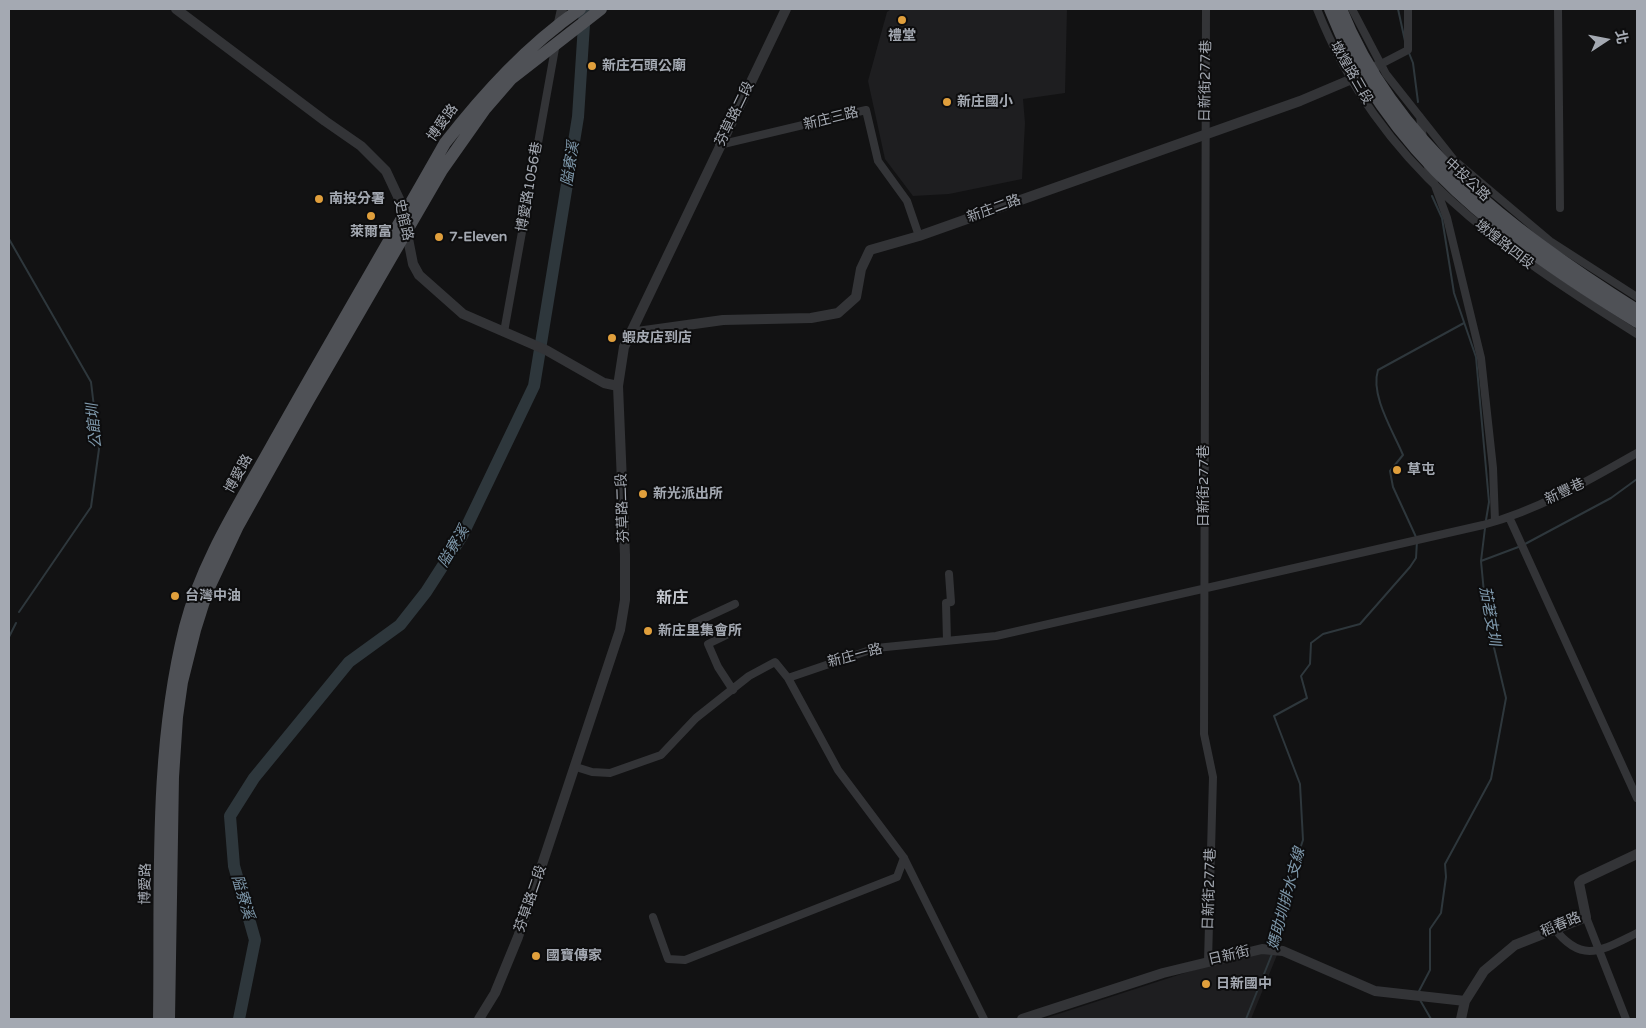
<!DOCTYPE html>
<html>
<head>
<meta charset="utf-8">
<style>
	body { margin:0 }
	#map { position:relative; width:1646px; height:1028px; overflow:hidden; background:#121213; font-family:"Varela Round","Noto Sans TC",sans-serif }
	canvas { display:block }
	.frame { position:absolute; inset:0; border:10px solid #a4a9b2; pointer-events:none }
	.north { position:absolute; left:1581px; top:15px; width:50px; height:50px; -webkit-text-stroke:4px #0d0d0e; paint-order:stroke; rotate:79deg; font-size:14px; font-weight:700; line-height:20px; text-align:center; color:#a4a9b2 }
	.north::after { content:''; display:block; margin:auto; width:18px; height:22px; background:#a4a9b2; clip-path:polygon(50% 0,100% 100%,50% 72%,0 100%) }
</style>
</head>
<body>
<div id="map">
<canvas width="1646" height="1028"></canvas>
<div class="frame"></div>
<div class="north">北</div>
</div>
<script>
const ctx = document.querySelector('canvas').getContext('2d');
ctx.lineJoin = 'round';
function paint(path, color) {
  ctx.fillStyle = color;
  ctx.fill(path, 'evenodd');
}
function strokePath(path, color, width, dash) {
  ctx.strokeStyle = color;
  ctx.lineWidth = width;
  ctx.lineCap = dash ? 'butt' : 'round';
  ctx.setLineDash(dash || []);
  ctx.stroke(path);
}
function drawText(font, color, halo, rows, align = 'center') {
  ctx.font = font + ' "Varela Round","Noto Sans TC",sans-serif';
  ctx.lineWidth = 4;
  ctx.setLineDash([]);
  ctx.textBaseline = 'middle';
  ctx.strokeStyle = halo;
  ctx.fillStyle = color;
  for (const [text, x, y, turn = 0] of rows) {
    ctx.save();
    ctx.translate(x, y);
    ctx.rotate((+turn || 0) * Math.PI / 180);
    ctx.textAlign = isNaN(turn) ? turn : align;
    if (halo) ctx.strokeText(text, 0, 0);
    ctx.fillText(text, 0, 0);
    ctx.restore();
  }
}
const built = new Path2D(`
	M891,9H1067L1065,93L1023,99L1025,123L1022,179L949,194L913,196L885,159L868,81L887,12Z
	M1270,951L1277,955L1251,1019H1043L1206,966Z`);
const stream = new Path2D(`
	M1398,9L1405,41
	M1409,53L1413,63L1418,102
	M1432,196L1442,218L1454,293L1476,357L1489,502L1486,520
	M9,239L91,382L99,449L91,507L19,612
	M1416,537L1393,487L1390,471L1403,455C1393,431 1370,395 1378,370L1464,323
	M1525,544L1611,498L1637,479
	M1481,561L1521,546
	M9,637L16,623
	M1275,947L1284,914L1287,887L1303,840L1300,784L1274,716L1307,698L1301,676L1310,664L1311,643L1323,634L1360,624L1410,567L1416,558L1417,541
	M1418,993L1430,970V929L1441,913L1446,877L1445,864L1491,779L1506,698L1486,614L1481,561L1485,528
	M1420,1000L1431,1019
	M1246,1019L1272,954`);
const river = new Path2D(`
	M239,1019L255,940L234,866L230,816L254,778L349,662L400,625L426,592L462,536L534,386L578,117L585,9`);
const minor = new Path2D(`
	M1206,9L1204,734L1213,777L1208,961
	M1317,9C1380,168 1499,247 1637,334
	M1352,9L1386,74L1454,160L1550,241L1637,297
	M1558,9L1560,208
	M1381,64L1408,50V9
	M1420,117L1423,138
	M719,145L866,110L878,161L907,201L919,236
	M1426,161L1447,218L1481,358L1493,468L1495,521
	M504,332L556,43
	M1509,517L1637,798
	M694,623L735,604
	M947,641L946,603L951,602L949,574
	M788,678L876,648L996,636L1483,525C1538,510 1588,481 1637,453
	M733,690L718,667L708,644L739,629
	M576,767L592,772L610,773L661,755L696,718L749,676L775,662L788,678L838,770L904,858L984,1019
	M653,917L668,959L685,960L897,877L904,858
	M1586,917L1626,1019
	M1554,928C1582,965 1602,950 1637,933`);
const tertiary = new Path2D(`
	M176,9L325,121L361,146L386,171L401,203L413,264L419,275L463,314L546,350L604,383L618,386
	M558,27L562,9
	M630,333L723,320L811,318L838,313L856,297L861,269L870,250L919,236L1300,101L1352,79L1381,64
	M479,1019L495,993L518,937L620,630L625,600V555L618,386L624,347L786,9
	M1022,1019L1163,973L1262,949L1283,951L1375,991L1465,1001
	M1461,1019L1465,1001L1484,971L1515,945L1586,917L1579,883L1582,880L1637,854`);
const primary = new Path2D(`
	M159,1019C161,890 153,754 185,627C202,560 242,500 275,440C331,340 389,242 445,143C485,92 527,46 580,9
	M169,1019L173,777L177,717L182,682L195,630L207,592L238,526L308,401L442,170L485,109L511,79L601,9`);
const primaryBridge = new Path2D(`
	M1330,9C1388,157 1507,242 1637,322
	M1341,9C1395,145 1517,235 1637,310`);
const markers = [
	[902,20,5,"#e09f3c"],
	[592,66,5,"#e09f3c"],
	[947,102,5,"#e09f3c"],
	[319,199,5,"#e09f3c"],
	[371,216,5,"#e09f3c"],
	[439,237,5,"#e09f3c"],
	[612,338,5,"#e09f3c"],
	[1397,470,5,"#e09f3c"],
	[643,494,5,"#e09f3c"],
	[175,596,5,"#e09f3c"],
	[648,631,5,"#e09f3c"],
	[536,956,5,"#e09f3c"],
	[1206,984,5,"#e09f3c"]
];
const poiNames = [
	["禮堂",902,36,"center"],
	["新庄石頭公廟",602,66],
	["新庄國小",957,102],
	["南投分署",329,199],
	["萊爾富",371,232,"center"],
	["7-Eleven",449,237],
	["蝦皮店到店",622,338],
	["草屯",1407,470],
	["新光派出所",653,494],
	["台灣中油",185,596],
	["新庄里集會所",658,631],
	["國寶傳家",546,956],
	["日新國中",1216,984]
];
const streetNames = [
	["墩煌路三段",1351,73,60],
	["日新街277巷",1206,81,-89],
	["芬草路二段",735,114,-64],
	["新庄三路",831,119,-14],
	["博愛路",443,123,-54],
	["中投公路",1467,180,43],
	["博愛路1056巷",530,187,-80],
	["新庄二路",994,209,-20],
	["史館路",403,220,77],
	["墩煌路四段",1504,245,38],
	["博愛路",239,474,-61],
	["日新街277巷",1204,486,-90],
	["新豐巷",1565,492,-25],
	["芬草路二段",623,508,-92],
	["新庄一路",855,656,-15],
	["博愛路",146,884,-89],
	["日新街277巷",1210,889,-88],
	["芬草路二段",531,899,-71],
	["稻春路",1561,925,-23],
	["日新街",1229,956,-13]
];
const waterNames = [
	["隘寮溪",571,164,-81],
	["公館圳",95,426,-95],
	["隘寮溪",454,547,-59],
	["茄荖支圳",1489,616,80],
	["隘寮溪",242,897,74],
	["媽助圳排水支線",1287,899,-75]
];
const quarterNames = [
	["新庄",672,599]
];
paint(built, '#1e1e20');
strokePath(stream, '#2e373c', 2);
strokePath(river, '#2e373c', 12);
strokePath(minor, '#333437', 8);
strokePath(tertiary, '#333437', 10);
strokePath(primary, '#4f5156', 12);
strokePath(primaryBridge, '#4f5156', 12);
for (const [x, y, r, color] of markers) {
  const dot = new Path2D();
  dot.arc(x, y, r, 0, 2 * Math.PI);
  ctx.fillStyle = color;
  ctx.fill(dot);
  strokePath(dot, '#0d0d0e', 2);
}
drawText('bold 14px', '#a4a9b2', '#0d0d0e', poiNames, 'left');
drawText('14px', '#a4a9b2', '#0d0d0e', streetNames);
drawText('italic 15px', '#7e98ab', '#0d0d0e', waterNames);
drawText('bold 16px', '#c5c8cf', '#0d0d0e', quarterNames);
</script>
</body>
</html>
